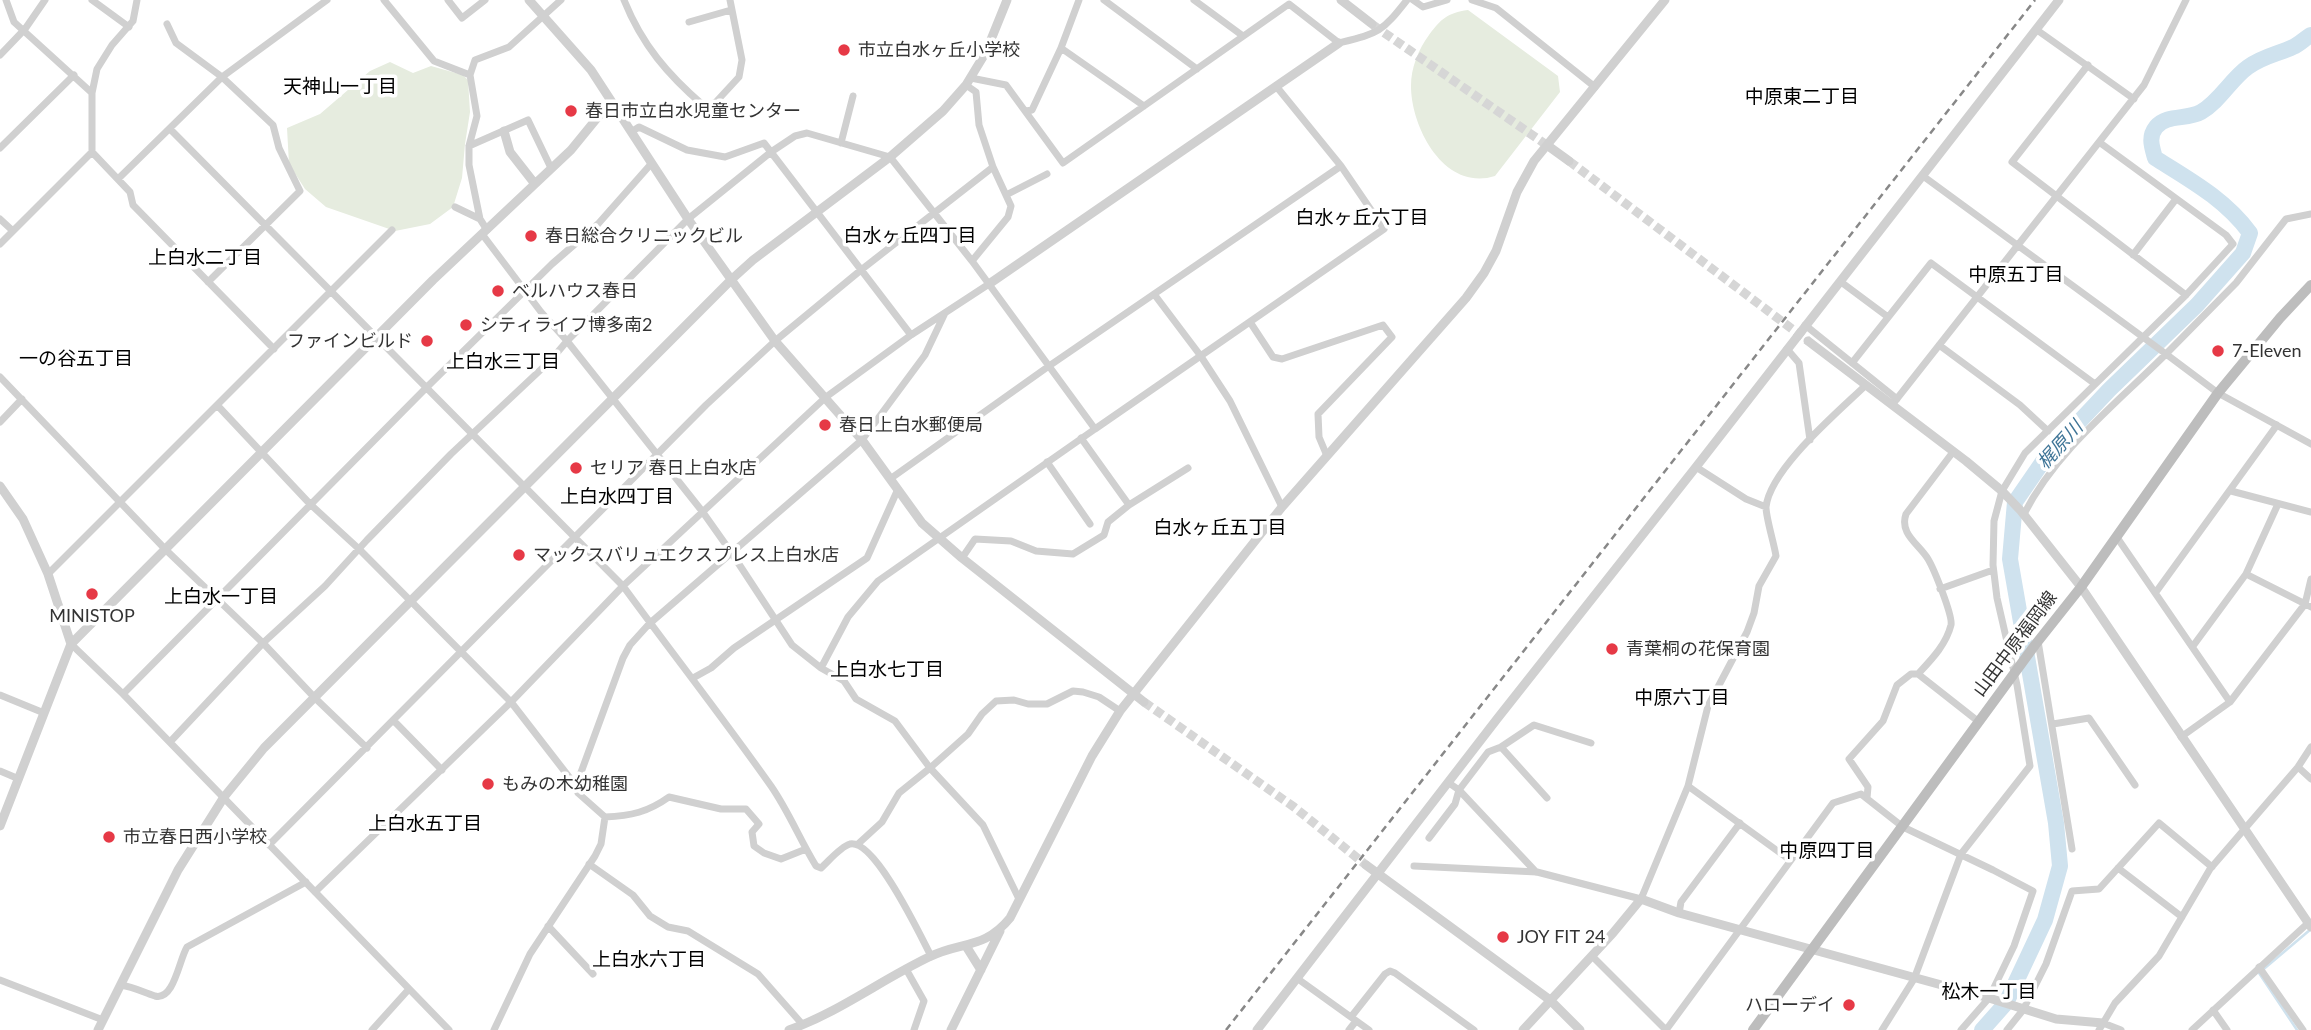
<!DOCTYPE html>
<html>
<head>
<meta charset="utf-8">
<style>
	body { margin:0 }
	canvas { display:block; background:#fff }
</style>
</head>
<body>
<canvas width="2311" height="1030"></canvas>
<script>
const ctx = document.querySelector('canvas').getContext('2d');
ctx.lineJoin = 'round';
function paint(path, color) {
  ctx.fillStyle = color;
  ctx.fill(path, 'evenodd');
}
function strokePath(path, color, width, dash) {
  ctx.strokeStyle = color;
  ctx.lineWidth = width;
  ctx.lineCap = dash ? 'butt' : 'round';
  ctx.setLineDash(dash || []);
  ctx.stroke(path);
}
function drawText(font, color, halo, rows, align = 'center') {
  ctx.font = font + ' Lato,"Noto Sans JP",sans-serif';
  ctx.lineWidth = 7;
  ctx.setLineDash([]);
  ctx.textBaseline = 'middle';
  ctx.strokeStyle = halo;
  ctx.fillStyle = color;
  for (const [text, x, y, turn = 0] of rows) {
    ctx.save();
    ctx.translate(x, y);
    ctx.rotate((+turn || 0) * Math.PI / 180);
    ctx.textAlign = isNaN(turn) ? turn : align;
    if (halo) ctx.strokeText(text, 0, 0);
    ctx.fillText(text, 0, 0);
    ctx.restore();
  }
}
const green = new Path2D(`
	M1468,10L1558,76L1560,92L1495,176C1444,192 1411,127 1411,86C1411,68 1418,50 1429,35C1441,19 1447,13 1468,10Z
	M390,62L413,73L431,66L463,75L468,80L470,112L465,144L462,178L453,207L430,224L395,231L326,207L305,189L289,164L287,128L320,114L370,71Z`);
const stream = new Path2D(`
	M2297,1030L2259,973L2311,929`);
const river = new Path2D(`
	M1982,1030L2006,1003L2045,920L2060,866L2056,823L2010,559L2015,502L2046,457L2109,390L2197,305L2243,253L2250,233C2225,199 2190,180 2155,158C2152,147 2148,137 2156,127C2167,114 2187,120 2201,112C2220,101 2231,79 2248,67C2263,56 2278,54 2293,47C2300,44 2305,38 2311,35`);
const tertiaryTunnel = new Path2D(`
	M1373,25L1551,148
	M1569,161L1808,341
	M1144,702L1294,807L1366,865`);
const minor = new Path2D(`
	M6,0L14,22L92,93V152
	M92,0L129,27
	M384,0L434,61L470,75L477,116L469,146V165L480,219L487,230
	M448,0L462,18L485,0
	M624,0C642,45 668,75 704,106L715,103L739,77L742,60L730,0
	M1104,0L1197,69
	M1194,0L1243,36
	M1413,0L1423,7L1447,0
	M1472,0L1496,8L1595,87
	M689,22L731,10
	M167,24L176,43L222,77L273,125L279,148L300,191L208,282
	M2037,30L2134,99
	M1061,48L1144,106
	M0,55L25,29L45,0
	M2088,65L2012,162L2186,295
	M470,75L475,60L509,47L561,0
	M971,78L1006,85L1063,163L1289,4L1339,43C1379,33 1381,33 1407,0
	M92,93L97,69L112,45L133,21L137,0
	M1026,111L1032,110L1061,48L1079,0
	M170,129L623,586C672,653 723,718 771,786C789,812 800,840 816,866L821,868C829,861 840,847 850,844C875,839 920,935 931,956
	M631,132L639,127L687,150L725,157L764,143L911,335
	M841,143L853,96
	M469,146L528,120L551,168
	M0,148L74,75
	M1923,176L2166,354L2236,283L2286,219L2311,214
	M118,179L222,77L327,0
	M1006,195L1047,174
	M455,207L480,219
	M0,219L13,231
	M0,244L92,152L130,192L133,205L274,349
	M2133,255L2176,199
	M972,261L1008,217L1011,206L993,167
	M1841,282L1888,317
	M1154,294L1200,355L1230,401L1282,507
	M1250,322L1273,357L1282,359L1383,325L1392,337L1318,414L1319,437L1327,456
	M1805,325L1897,399
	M1939,345L2020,405L2048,431
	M1787,349L1799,363L1810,440
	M1852,363L1931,263L2095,384
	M0,377L166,550L263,643L315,698L367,748
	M217,405L310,504L359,549L511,702L576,786
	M1892,405L2144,85L2186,0
	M0,422L22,399
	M1095,429L1384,229L1341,166
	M1081,438L1129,505
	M1047,462L1090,524
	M1696,467L1746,499L1766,507
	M890,479L1049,366L1341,166L1276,86
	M2231,491L2311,512
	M2024,514C2056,451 2116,404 2166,354L2218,393L2311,444
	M2116,536L2230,702
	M962,558L975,539L1011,541L1036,551L1073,554L1104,535L1108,522L1129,505L1188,468
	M48,574L392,230
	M2246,574L2311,607
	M1940,589L1993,570
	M2156,592L2277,425
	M2038,641L2072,849
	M71,644L123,694L449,1030
	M2193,646L2246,574L2278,504
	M821,668L848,617L878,581L1095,429L972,261L890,157L807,133L795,136L771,152L688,219L567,341L702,511L731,552L792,645L821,668L844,681L856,699L895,721L930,768L983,825L1019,899
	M1918,674L1979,722
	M693,678L711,668L734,648L867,558L898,489
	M123,694L426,388L552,264L598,224L651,164
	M0,695L44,713
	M393,720L442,770
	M2053,724L2089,718L2135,785
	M2181,737L2230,702L2305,604L2311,579
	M170,742L263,643L325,586L367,540L451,454L551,360L567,341L541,312L482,234
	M1501,747L1547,798
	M2298,767L2311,779
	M0,771L19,779
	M1449,783L1459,790L1536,872
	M1688,786L1790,860
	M1867,798L1868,787L1849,759L1883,721L1897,685L1911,674H1918C1931,660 1946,645 1951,625C1953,616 1934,569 1928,559C1919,544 1899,534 1906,514L1953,452
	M605,817C631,816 648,812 669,797L721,809H746L759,824L752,832L754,846L764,853L781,859L806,849
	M1429,838L1455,804L1459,790L1488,752L1501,747L1534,725L1591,743
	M858,844L882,822L899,793L930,768L968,734L982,714L996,701L1014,700L1028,704H1047L1073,691L1083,692L1099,697L1120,711
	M269,845L706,405L775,341L861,270L993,167L979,125L976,92L966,85
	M589,864L633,895L650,916L668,927L688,931L758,974L803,1025
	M1414,866L1537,872L1641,899L1688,786L1708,706L1747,632L1754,613L1759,586L1776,556C1774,543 1766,518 1766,507C1770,469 1838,412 1866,385
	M2118,868L2182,917
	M315,892L511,702L623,586L826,397L911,335L989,284
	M1679,913L1681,902L1740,823
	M548,926L593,974
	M1592,956L1666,1030L1833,803L1861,794L1903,827L1993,870L2033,891L2014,946L1989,998L1961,1030
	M2259,967L2303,1030
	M906,969L924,1001L914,1030
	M1298,979L1369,1030
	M0,980L103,1020
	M121,985C133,987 143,992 155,996C174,1001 179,960 187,947L306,882
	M2213,1010L2227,1030
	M1351,1017L1385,974L1390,971L1395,973L1474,1030
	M2103,1023L2121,1030
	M372,1030L409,989
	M494,1030L530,954L595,856L601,844L605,817L578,793L576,786L623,658L630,645L649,624L862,440L925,355L945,313
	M1349,1030L1356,1021
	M1882,1030L1914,979L1961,854L2030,766L2017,685L1997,598L1993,565L1994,521L2002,491L2025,453L2186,295L2233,244L2226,235L2099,142
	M2007,1030L2023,1010L2046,964L2072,891L2099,889L2159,823L2212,867
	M2099,1030L2115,1003L2159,956L2210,869L2298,767L2311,747
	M2192,1030L2308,923`);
const tertiary = new Path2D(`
	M529,0L591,70L688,219L775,341L862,440L922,523L962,558L1144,702
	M1341,0L1372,24
	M504,131L510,152L535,184
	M1551,148L1569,161
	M989,284L1339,43
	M1808,341L1966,461L2002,491L2021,511L2081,587L2311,927
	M0,486L23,519L48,574L71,644L0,826
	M71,644L433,280L571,150L611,101
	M1366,865L1550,1000L1580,1030
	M966,946L981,970
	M98,1030L178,870L224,797L264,748L732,279L753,260L890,157L943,111L966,85L986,52L1007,0
	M789,1030C839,1012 881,980 929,957C960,941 984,950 1010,918L1092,756L1120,711L1282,507L1466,298L1484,273L1496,251L1517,192L1534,161L1665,0
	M951,1030L1000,931
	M1257,1030L1497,719L1696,467L2059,0
	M1523,1030L1613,933L1641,899L1679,913L1989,998L2056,1019L2103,1023`);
const secondary = new Path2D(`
	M1753,1030L2035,645L2081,587L2218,393L2280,318L2311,285`);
const rail = new Path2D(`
	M1226,1030L2035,0`);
const markers = [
	[844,50,7,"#e63946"],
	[571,111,7,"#e63946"],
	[531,236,7,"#e63946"],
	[498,291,7,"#e63946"],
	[466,325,7,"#e63946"],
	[427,341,7,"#e63946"],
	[2218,351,7,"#e63946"],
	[825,425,7,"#e63946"],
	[576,468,7,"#e63946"],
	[519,555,7,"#e63946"],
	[92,594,7,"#e63946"],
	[1612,649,7,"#e63946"],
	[488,784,7,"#e63946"],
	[109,837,7,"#e63946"],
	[1503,937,7,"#e63946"],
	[1849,1005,7,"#e63946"]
];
const poiNames = [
	["市立白水ヶ丘小学校",858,50],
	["春日市立白水児童センター",585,111],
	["春日総合クリニックビル",545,236],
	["ベルハウス春日",512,291],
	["シティライフ博多南2",480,325],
	["ファインビルド",413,341,"right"],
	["7-Eleven",2232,351],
	["春日上白水郵便局",839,425],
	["セリア 春日上白水店",590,468],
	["マックスバリュエクスプレス上白水店",533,555],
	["MINISTOP",92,616,"center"],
	["青葉桐の花保育園",1626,649],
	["もみの木幼稚園",502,784],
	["市立春日西小学校",123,837],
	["JOY FIT 24",1517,937],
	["ハローデイ",1835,1005,"right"]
];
const streetNames = [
	["山田中原福岡線",2015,644,-53]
];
const neighbourhoodNames = [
	["天神山一丁目",340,87],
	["中原東二丁目",1802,97],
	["白水ヶ丘六丁目",1362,218],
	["白水ヶ丘四丁目",910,236],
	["上白水二丁目",205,258],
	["中原五丁目",2016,275],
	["一の谷五丁目",76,359],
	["上白水三丁目",503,362],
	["上白水四丁目",617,497],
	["白水ヶ丘五丁目",1220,528],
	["上白水一丁目",221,597],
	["上白水七丁目",887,670],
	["中原六丁目",1682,698],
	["上白水五丁目",425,824],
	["中原四丁目",1827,851],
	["上白水六丁目",649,960],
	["松木一丁目",1989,992]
];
const waterNames = [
	["梶原川",2060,445,-48]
];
paint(green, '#e6ecdf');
strokePath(stream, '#cfe2ee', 2.5);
strokePath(river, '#cfe2ee', 16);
strokePath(tertiaryTunnel, '#d6d6d6', 9, [9, 4.5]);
strokePath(minor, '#d0d0d0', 7);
strokePath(tertiary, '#d0d0d0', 9);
strokePath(secondary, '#bdbdbd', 10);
strokePath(rail, '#888', 2.5, [7, 5]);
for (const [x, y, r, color] of markers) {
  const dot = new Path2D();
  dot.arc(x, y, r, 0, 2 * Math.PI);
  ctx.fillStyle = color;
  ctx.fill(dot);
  strokePath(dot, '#fff', 2.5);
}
drawText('18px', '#333', '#fff', poiNames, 'left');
drawText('18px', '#333', '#fff', streetNames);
drawText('19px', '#000', '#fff', neighbourhoodNames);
drawText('italic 19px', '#3f7597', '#fff', waterNames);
</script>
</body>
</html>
